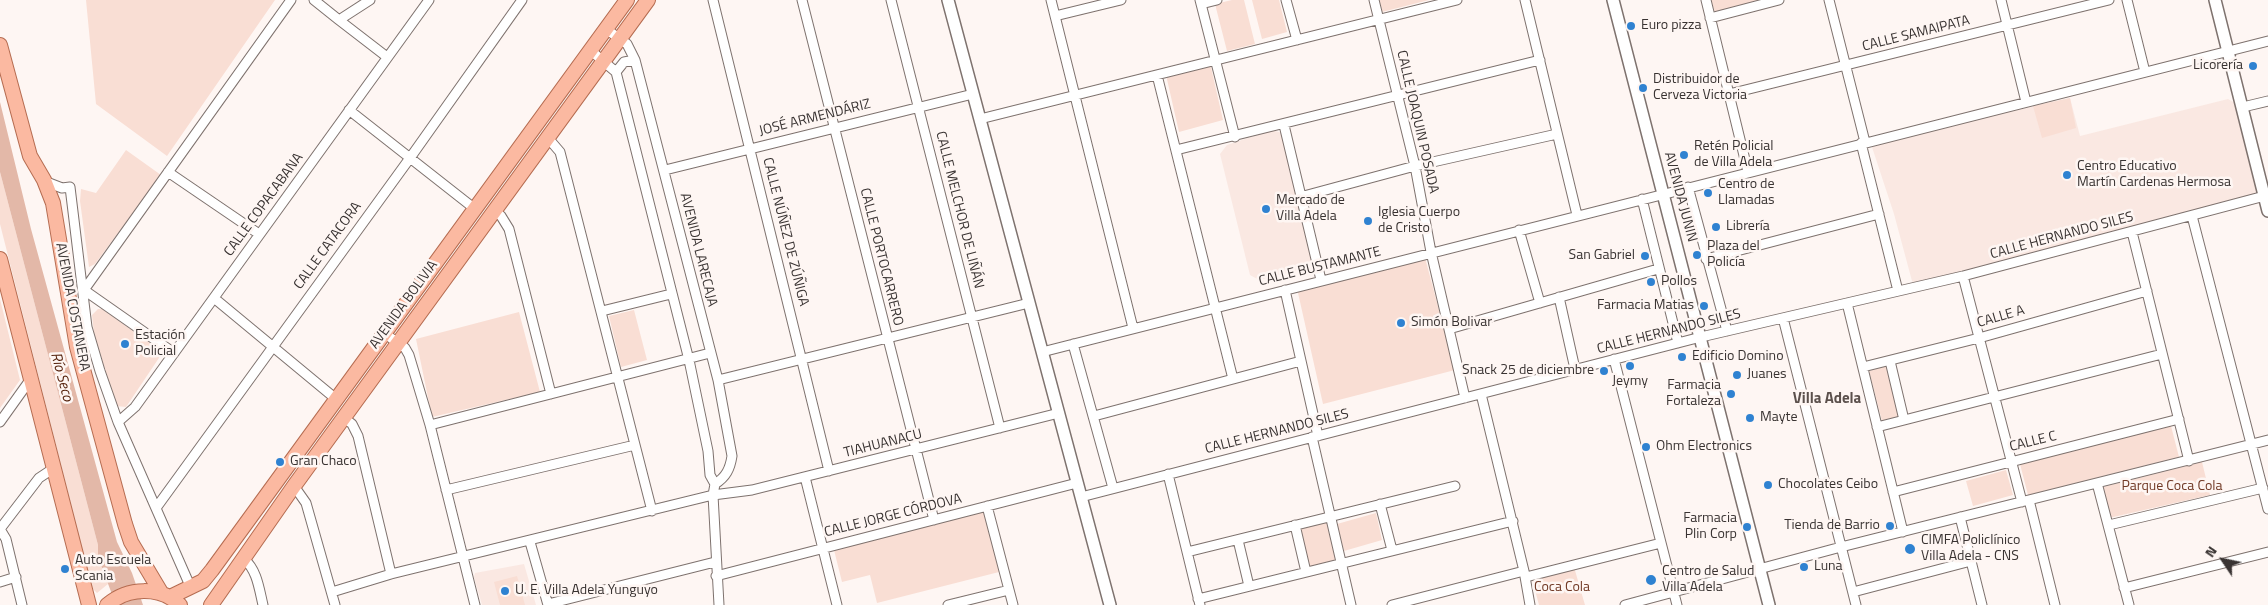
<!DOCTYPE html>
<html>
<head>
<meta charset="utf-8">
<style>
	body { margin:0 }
	#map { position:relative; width:2268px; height:605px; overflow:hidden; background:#fef6f3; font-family:"Titillium Web",sans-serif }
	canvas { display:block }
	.north { position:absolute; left:2198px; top:535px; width:50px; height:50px; -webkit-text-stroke:4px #fef6f3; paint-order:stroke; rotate:304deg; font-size:14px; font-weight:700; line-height:20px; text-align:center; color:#393332 }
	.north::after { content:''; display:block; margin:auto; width:18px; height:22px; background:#393332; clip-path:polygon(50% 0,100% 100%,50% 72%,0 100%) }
</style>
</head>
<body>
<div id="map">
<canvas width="2268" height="605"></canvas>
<div class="north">N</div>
</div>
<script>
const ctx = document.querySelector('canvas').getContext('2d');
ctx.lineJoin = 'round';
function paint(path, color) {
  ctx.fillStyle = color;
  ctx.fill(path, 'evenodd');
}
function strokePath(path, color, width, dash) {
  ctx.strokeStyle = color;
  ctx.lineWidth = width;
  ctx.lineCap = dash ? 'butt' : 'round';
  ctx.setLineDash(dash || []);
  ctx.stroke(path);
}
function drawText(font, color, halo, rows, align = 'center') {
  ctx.font = font + ' "Titillium Web",sans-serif';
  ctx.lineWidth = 5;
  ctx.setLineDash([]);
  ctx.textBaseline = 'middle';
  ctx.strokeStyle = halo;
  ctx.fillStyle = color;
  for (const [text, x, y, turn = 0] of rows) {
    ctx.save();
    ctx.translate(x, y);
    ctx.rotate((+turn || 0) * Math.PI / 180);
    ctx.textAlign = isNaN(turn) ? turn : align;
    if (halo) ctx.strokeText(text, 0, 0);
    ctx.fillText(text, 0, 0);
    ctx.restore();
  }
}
const built = new Path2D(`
	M2070,98L2080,136L2228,99L2235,103L2257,192L2255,195L1916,284L1912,281L1894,214L1871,144Z
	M1272,130L1282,133L1312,263L1306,268L1259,280L1250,275L1220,154L1227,145Z
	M524,564L536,605H482L474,577L475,573Z`);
const green = new Path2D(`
	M86,0H275L167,156L96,104Z
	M1232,0H1244L1255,44L1227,51L1215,4Z
	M1252,0H1279L1287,32L1262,39Z
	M1379,0H1429L1382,12Z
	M1711,0H1764L1715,13Z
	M1210,63L1223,120L1179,132L1166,75Z
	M2070,98L2076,128L2042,138L2033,106Z
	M126,150L161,175L95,264L89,267L80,201L81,189L96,193Z
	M0,172L98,545V557L108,584L97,593L92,588L0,224Z
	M1424,254L1455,370L1323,404L1296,284Z
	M0,299L20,380L0,408Z
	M98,309H102L163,352L126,407L116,406L94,333L92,315Z
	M634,310L647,360L621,367L609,316Z
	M519,312L540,392L432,417L416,339Z
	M1887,366L1900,418L1882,421L1869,371Z
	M2171,426L2179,457L2028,495L2020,464Z
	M2202,462L2210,495L2109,518L2099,488Z
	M2006,470L2013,495L1973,506L1966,481Z
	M983,503L999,572L877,603L870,575L842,582L832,542Z
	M1376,513L1382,540L1344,551L1337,524Z
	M1328,519L1338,562L1307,569L1297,527Z
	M1574,567L1585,605H1539L1532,579Z
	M517,576L525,605H500L494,582Z`);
const water = new Path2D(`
	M0,102L31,229L117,542L132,573L143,605H116L98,557V545L0,172Z`);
const minor = new Path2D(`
	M314,0L339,20L370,0
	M713,0L829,471
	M802,0L934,520
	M891,0L1000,428
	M1051,0L1133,328
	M1200,0L1235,137
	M1286,0L1297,40
	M1374,0L1415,166L1431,252L1465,398
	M1525,0L1577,215
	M1706,0L1748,172
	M1829,0L1865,142
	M2001,0L2026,102
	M2127,0L2145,72
	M1201,4L1217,0
	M1055,16L1121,0
	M1710,18L1779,0
	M339,20L387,57
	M606,29L627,44L635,60L718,380L732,456C730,469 726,477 715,484L713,495L719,605
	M590,50L616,72L689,360L708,451L710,475L715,484
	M616,72L624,62L635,60
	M1157,75L1233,379
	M1729,94L2109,0
	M2243,107L2268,101
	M349,110L475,209
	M980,119L1457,0
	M1284,125L1321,280
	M548,138L560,152L652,511
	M1861,143L1898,291
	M1176,150L1540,60
	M665,170L973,94
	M168,172L259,234
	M44,181L62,188L70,187L87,327L100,371L118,422L191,588
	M1688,187L1727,331
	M1300,197L1415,166L1557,134
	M1642,199L1678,343
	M495,211L501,216L509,229L551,394
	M2192,216L2268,509
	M1519,230L1540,303
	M2132,232L2189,461
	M1706,259L1879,214
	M1963,276L2022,502
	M84,290L291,0
	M84,290L174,353
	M1285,290L1318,436
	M1559,297L1575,369
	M214,298L336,399
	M1847,303L1903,532
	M602,311L671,294
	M1783,318L1856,605
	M1449,329L1658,269
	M384,333L405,348L409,355L430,425L475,605
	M1073,344L1113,488
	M1042,352L2268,41
	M1614,359L1677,605
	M1890,361L1904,420
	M1863,367L1979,338L2147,291
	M718,380L1029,303
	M1481,394L1524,571L1530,605
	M1094,416L1301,361
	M344,418L352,424L358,436L391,574
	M0,422L30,380
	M118,422L135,407L429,0
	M430,425L710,353
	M1877,427L2162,354
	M1312,437L1351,605
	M1168,474L1200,605
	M805,477L837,605
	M2097,483L2129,605
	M294,486L306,503L335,605
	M446,490L635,445
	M1893,492L2179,419
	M1081,497L1701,337L1963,276L2268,195
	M2029,500L2055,605
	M1380,504L1392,550
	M987,506L1013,605
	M156,508L410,158L522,0
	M1960,517L1982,605
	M1295,525L1306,572
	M2109,525L2263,488
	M0,529L39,478L54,468
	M0,529L6,539L22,605
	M1238,540L1249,586
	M530,542L548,605
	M1187,552L1455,486
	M244,559C257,570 259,588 263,605
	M716,576L1077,483
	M1526,577L1661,543
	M0,582L16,577
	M2124,588L2268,552
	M332,592L391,574L713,495L752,490L1059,413
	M1853,592L1971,561
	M1198,599L1513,521
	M548,604L715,562
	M948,605L1009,590
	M1392,605L1524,571
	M1625,605L1841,547L2268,440`);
const tertiary = new Path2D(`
	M948,0L1110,605
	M1613,0L1769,605
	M2215,0L2268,211`);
const primary = new Path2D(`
	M0,45L30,156L44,180L53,203L77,347L125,524L131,542L162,594
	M0,259L89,605
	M170,597L203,581L212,570L627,0
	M107,605C128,587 160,586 180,605
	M211,605L294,486L648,0`);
const markers = [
	[1631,26,5,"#2f82d1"],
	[2253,66,5,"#2f82d1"],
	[1643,88,5,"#2f82d1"],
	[1684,155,5,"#2f82d1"],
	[2067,175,5,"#2f82d1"],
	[1708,193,5,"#2f82d1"],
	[1266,209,5,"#2f82d1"],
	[1368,221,5,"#2f82d1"],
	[1716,227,5,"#2f82d1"],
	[1697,255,5,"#2f82d1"],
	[1645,256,5,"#2f82d1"],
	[1651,282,5,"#2f82d1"],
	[1704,306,5,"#2f82d1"],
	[1401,323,5,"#2f82d1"],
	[125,344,5,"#2f82d1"],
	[1682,357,5,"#2f82d1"],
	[1630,366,5,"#2f82d1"],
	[1604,371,5,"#2f82d1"],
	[1737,375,5,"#2f82d1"],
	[1731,394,5,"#2f82d1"],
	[1750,418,5,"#2f82d1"],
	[1646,447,5,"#2f82d1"],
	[280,462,5,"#2f82d1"],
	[1768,485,5,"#2f82d1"],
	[1890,526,5,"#2f82d1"],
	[1747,527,5,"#2f82d1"],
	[1910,549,6,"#2f82d1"],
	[1804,567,5,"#2f82d1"],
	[65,569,5,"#2f82d1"],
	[1651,580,6,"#2f82d1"],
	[505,591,5,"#2f82d1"]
];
const poiNames = [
	["Euro pizza",1641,26],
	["Licorería",2243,66,"right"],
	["Distribuidor de",1653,80],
	["Cerveza Victoria",1653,96],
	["Retén Policial",1694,147],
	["de Villa Adela",1694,163],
	["Centro Educativo",2077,167],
	["Martín Cardenas Hermosa",2077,183],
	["Centro de",1718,185],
	["Llamadas",1718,201],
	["Mercado de",1276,201],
	["Villa Adela",1276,217],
	["Iglesia Cuerpo",1378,213],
	["de Cristo",1378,229],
	["Librería",1726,227],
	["Plaza del",1707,247],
	["Policía",1707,263],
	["San Gabriel",1635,256,"right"],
	["Pollos",1661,282],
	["Farmacia Matias",1694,306,"right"],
	["Simón Bolivar",1411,323],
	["Estación",135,336],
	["Policial",135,352],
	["Edificio Domino",1692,357],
	["Snack 25 de diciembre",1594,371,"right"],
	["Juanes",1747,375],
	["Jeymy",1630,382,"center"],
	["Farmacia",1721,386,"right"],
	["Fortaleza",1721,402,"right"],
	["Mayte",1760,418],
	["Ohm Electronics",1656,447],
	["Gran Chaco",290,462],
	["Chocolates Ceibo",1778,485],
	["Farmacia",1737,519,"right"],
	["Plin Corp",1737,535,"right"],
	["Tienda de Barrio",1880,526,"right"],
	["CIMFA Policlínico",1921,541],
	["Villa Adela - CNS",1921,557],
	["Auto Escuela",75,561],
	["Scania",75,577],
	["Luna",1814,567],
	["Centro de Salud",1662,572],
	["Villa Adela",1662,588],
	["U. E. Villa Adela Yunguyo",515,591]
];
const streetNames = [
	["CALLE SAMAIPATA",1916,34,-14],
	["JOSÉ ARMENDÁRIZ",815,118,-14],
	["CALLE JOAQUIN POSADA",1417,122,77],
	["AVENIDA JUNIN",1680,197,75],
	["CALLE COPACABANA",264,205,-54],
	["CALLE MELCHOR DE LIÑÁN",959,210,76],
	["CALLE NÚÑEZ DE ZÚÑIGA",785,232,76],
	["CALLE HERNANDO SILES",2062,236,-15],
	["CALLE CATACORA",328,246,-54],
	["AVENIDA LARECAJA",698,250,76],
	["CALLE PORTOCARRERO",881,257,76],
	["CALLE BUSTAMANTE",1320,267,-14],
	["AVENIDA BOLIVIA",404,305,-54],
	["AVENIDA COSTANERA",72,307,79],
	["CALLE A",2001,317,-16],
	["CALLE HERNANDO SILES",1669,332,-14],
	["CALLE HERNANDO SILES",1277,432,-14],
	["CALLE C",2033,442,-14],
	["TIAHUANACU",883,444,-14],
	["CALLE JORGE CÓRDOVA",893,516,-14]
];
const parkNames = [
	["Parque Coca Cola",2172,487],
	["Coca Cola",1562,588]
];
const waterNames = [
	["Río Seco",61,377,75]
];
const neighbourhoodNames = [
	["Villa Adela",1827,399]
];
paint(built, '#fae8e2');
paint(green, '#f9ded4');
paint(water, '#e3b8a8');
strokePath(minor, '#7e726e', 11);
strokePath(tertiary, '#7e726e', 14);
strokePath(primary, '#b56c51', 16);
strokePath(minor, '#fff', 9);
strokePath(tertiary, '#fff', 11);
strokePath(primary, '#fbb9a1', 14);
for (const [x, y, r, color] of markers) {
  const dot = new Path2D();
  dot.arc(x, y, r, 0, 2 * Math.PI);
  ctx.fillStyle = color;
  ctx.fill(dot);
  strokePath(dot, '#fef6f3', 2);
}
drawText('14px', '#393332', '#fef6f3', poiNames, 'left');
drawText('14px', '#393332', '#fef6f3', streetNames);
drawText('14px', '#713925', '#fef6f3', parkNames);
drawText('italic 15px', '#511d07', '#fef6f3', waterNames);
drawText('bold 15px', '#5b504c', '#fef6f3', neighbourhoodNames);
</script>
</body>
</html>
